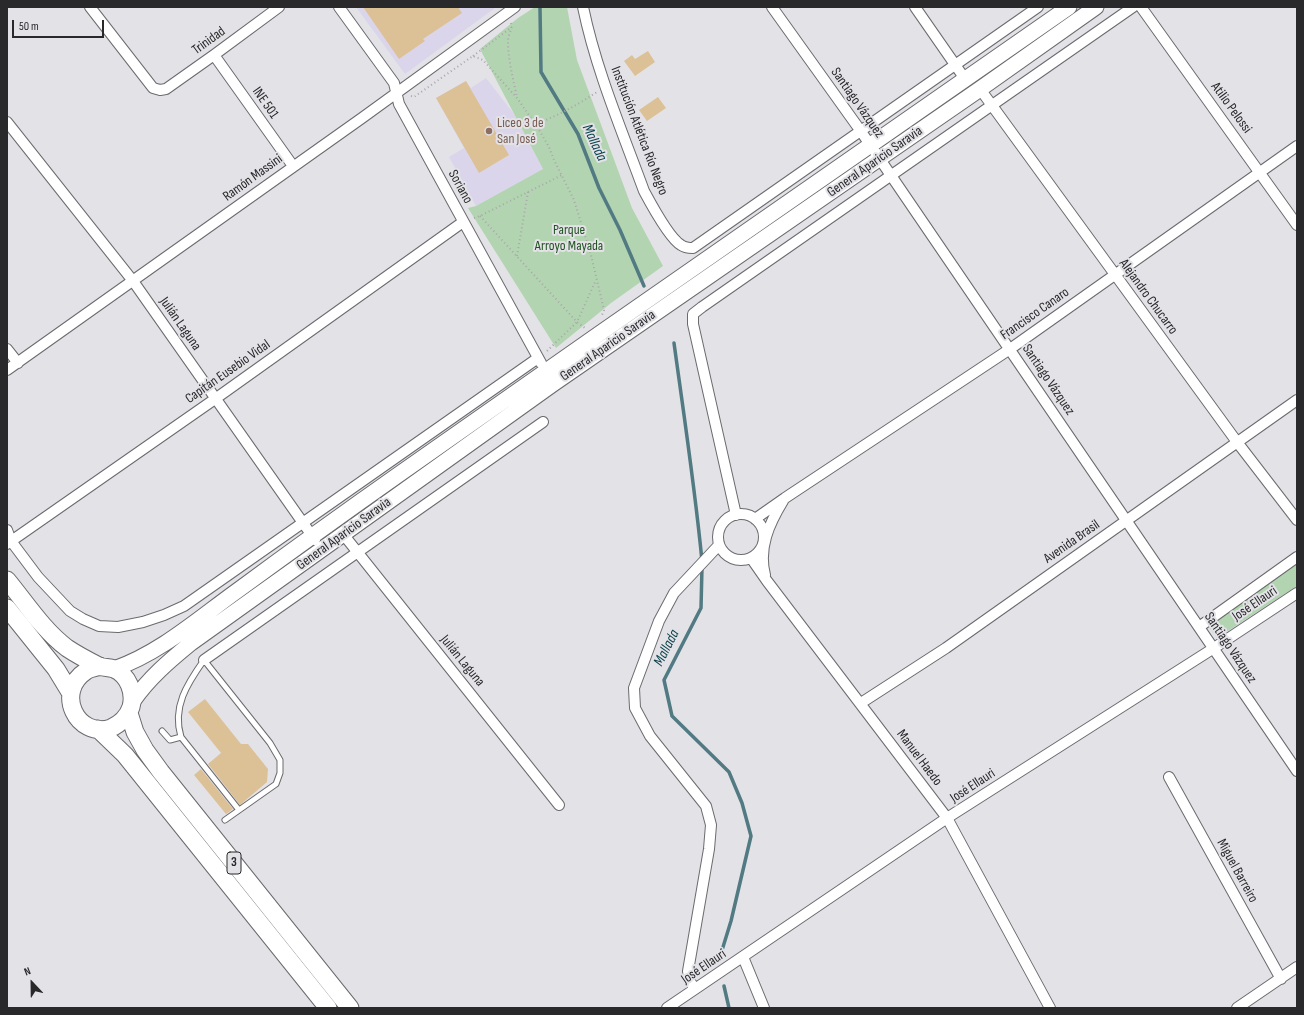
<!DOCTYPE html>
<html>
<head>
<meta charset="utf-8">
<style>
	body { margin:0 }
	#map { position:relative; width:1304px; height:1015px; overflow:hidden; background:#e3e2e7; font-family:"Sofia Sans Condensed",sans-serif }
	canvas { display:block }
	.frame { position:absolute; inset:0; border:8px solid #29282a; pointer-events:none }
	.north { position:absolute; left:12px; top:963px; width:40px; height:40px; -webkit-text-stroke:3px #e3e2e7; paint-order:stroke; rotate:338deg; font-size:11px; font-weight:700; line-height:16px; text-align:center; color:#29282a }
	.north::after { content:''; display:block; margin:auto; width:14px; height:18px; background:#29282a; clip-path:polygon(50% 0,100% 100%,50% 72%,0 100%) }
	.scale { position:absolute; left:12px; top:20px; width:92px; height:18px; box-sizing:border-box; border:2px solid #29282a; border-top:0; padding-left:5px; font-size:12px; line-height:14px; white-space:nowrap; color:#29282a; -webkit-text-stroke:3px #e3e2e7; paint-order:stroke }
</style>
</head>
<body>
<div id="map">
<canvas width="1304" height="1015"></canvas>
<div class="frame"></div>
<div class="north">N</div>
<div class="scale">50 m</div>
</div>
<script>
const ctx = document.querySelector('canvas').getContext('2d');
ctx.lineJoin = 'round';
function paint(path, color) {
  ctx.fillStyle = color;
  ctx.fill(path, 'evenodd');
}
function strokePath(path, color, width, dash) {
  ctx.strokeStyle = color;
  ctx.lineWidth = width;
  ctx.lineCap = dash ? 'butt' : 'round';
  ctx.setLineDash(dash || []);
  ctx.stroke(path);
}
function drawText(font, color, halo, rows, align = 'center') {
  ctx.font = font + ' "Sofia Sans Condensed",sans-serif';
  ctx.lineWidth = 4;
  ctx.setLineDash([]);
  ctx.textBaseline = 'middle';
  ctx.strokeStyle = halo;
  ctx.fillStyle = color;
  for (const [text, x, y, turn = 0] of rows) {
    ctx.save();
    ctx.translate(x, y);
    ctx.rotate((+turn || 0) * Math.PI / 180);
    ctx.textAlign = isNaN(turn) ? turn : align;
    if (halo) ctx.strokeText(text, 0, 0);
    ctx.fillText(text, 0, 0);
    ctx.restore();
  }
}
const education = new Path2D(`
	M356,7H495V8L405,74Z
	M486,78L514,114L543,169L476,206L449,157L464,148L436,98L466,81L471,88Z`);
const green = new Path2D(`
	M535,7H567L577,60L632,208L663,266L611,303L556,348L468,208L476,206L543,169L480,49L518,18Z
	M1297,563V586L1217,638L1208,626Z`);
const stream = new Path2D(`
	M540,8L541,72L578,134L599,188L620,230L644,286
	M674,343C684,416 695,488 702,561
	M702,567L701,608L664,680L672,716L729,772L742,803L751,836L731,921L719,960
	M724,986L729,1008`);
const building = new Path2D(`
	M363,7H458L462,13L423,39L425,41L399,59Z
	M648,51L655,62L635,76L624,61L632,55L635,59Z
	M466,81L509,155L479,173L436,98Z
	M658,97L666,108L647,121L639,110Z
	M205,699L241,744H248L268,769L267,782L240,805L208,764L221,753L188,712Z
	M201,769L233,809L226,814L194,775Z`);
const path = new Path2D(`
	M511,23C513,29 508,34 508,41C508,58 513,80 517,97
	M473,56L512,27
	M411,96L414,97L473,56L483,60L517,98L538,128L549,147L554,160L574,200L591,255L604,310L602,315
	M535,124C558,116 577,105 597,92
	M480,216L577,322L585,328
	M474,218L480,216L562,175
	M517,256L528,192
	M547,351L577,322L596,280`);
const service = new Path2D(`
	M162,731L170,740L181,737
	M225,820L276,784L280,773V760L270,743L204,660C187,684 172,707 181,737L239,810`);
const minor = new Path2D(`
	M90,7L153,88L160,90L166,89L214,55L279,7
	M339,7L394,83L399,104L541,363
	M583,7C596,70 622,131 644,191C651,204 669,238 681,245C685,248 689,248 693,248L1038,7
	M772,7L860,130L1297,771
	M915,7L965,79
	M1141,7L1297,225
	M214,55L293,166
	M980,89L1237,442L1297,520
	M7,122L133,281L315,540
	M7,349L18,363
	M7,370L362,118L515,7
	M718 537a23 23 0 1 1 46 0a23 23 0 1 1-46 0Z
	M736,515L693,324V314L702,307L1133,7
	M755,519L785,498L1010,349L1297,146
	M7,530L11,541L38,577L70,611L83,619L99,626L118,627L143,622L164,615L184,606L538,358
	M343,534L559,805
	M7,544L215,399L463,222
	M751,558L767,581L947,818L1050,1008
	M765,575C758,548 769,524 783,501
	M1199,627L1297,557
	M204,660L543,422
	M861,703L946,648L1297,400
	M1169,777L1281,979
	M743,957L764,1008
	M695,989L689,980L688,971L709,849L711,825L706,806L650,736L635,708L634,688L659,621L674,593L719,545
	M667,1008L947,818L1214,648L1297,593
	M1237,1008L1297,967`);
const secondary = new Path2D(`
	M114,669C160,653 198,619 237,591C290,552 344,513 398,475C621,318 845,162 1069,7
	M133,701C149,678 169,661 191,643L553,384L980,89L1096,7`);
const trunk = new Path2D(`
	M7,580C26,603 43,630 67,648C76,654 89,661 99,666C104,668 109,667 114,669C128,675 135,692 131,707C128,716 120,724 111,728C77,739 54,692 86,671C90,668 96,668 100,666
	M7,608L56,669L70,692
	M129,713L135,732L145,750L161,772L350,1008
	M98,729L125,755L328,1008`);
const markers = [
	[489,131,4,"#8d6e63"]
];
const shields = [
	[234,863,14]
];
const shieldNames = [
	["3",234,863]
];
const streetNames = [
	["Trinidad",209,41,-36],
	["INE 501",265,103,55],
	["Santiago Vázquez",857,103,55],
	["Atilio Pelossi",1231,108,54],
	["Institución Atlética Río Negro",639,131,69],
	["General Aparicio Saravia",875,162,-35],
	["Ramón Massini",253,178,-36],
	["Soriano",460,187,61],
	["Alejandro Chucarro",1148,297,54],
	["Francisco Canaro",1035,314,-35],
	["Julián Laguna",180,324,55],
	["General Aparicio Saravia",608,346,-35],
	["Capitán Eusebio Vidal",228,372,-35],
	["Santiago Vázquez",1048,380,56],
	["General Aparicio Saravia",344,534,-36],
	["Avenida Brasil",1072,542,-35],
	["José Ellauri",1255,604,-34],
	["Santiago Vázquez",1230,648,56],
	["Julián Laguna",462,661,51],
	["Manuel Haedo",919,758,53],
	["José Ellauri",973,786,-33],
	["Miguel Barreiro",1237,871,61],
	["José Ellauri",704,967,-34]
];
const educationNames = [
	["Liceo 3 de",497,123],
	["San José",497,139]
];
const parkNames = [
	["Parque",569,230],
	["Arroyo Mayada",569,246]
];
const waterNames = [
	["Mallada",594,143,65],
	["Mallada",667,648,-63]
];
paint(education, '#dad5eb');
paint(green, '#b2d4b0');
strokePath(stream, '#517a83', 3.5);
paint(building, '#dcc197');
strokePath(service, '#6b6a6e', 7);
strokePath(minor, '#6b6a6e', 12);
strokePath(secondary, '#6b6a6e', 17);
strokePath(trunk, '#6b6a6e', 19);
strokePath(path, '#a8a7ab', 2, [1, 3]);
strokePath(service, '#fff', 5);
strokePath(minor, '#fff', 10);
strokePath(secondary, '#fff', 15);
strokePath(trunk, '#fff', 17);
for (const [x, y, r, color] of markers) {
  const dot = new Path2D();
  dot.arc(x, y, r, 0, 2 * Math.PI);
  ctx.fillStyle = color;
  ctx.fill(dot);
  strokePath(dot, '#e3e2e7', 1.5);
}
for (const [x, y, w] of shields) {
  const box = new Path2D();
  box.roundRect(x - w / 2, y - 11, w, 22, 3);
  ctx.fillStyle = '#e3e2e7';
  ctx.fill(box);
  strokePath(box, '#29282a', 1);
}
drawText('bold 13px', '#29282a', null, shieldNames);
drawText('14px', '#29282a', '#e3e2e7', streetNames);
drawText('14px', '#785e54', '#e3e2e7', educationNames, 'left');
drawText('14px', '#1f5120', '#e3e2e7', parkNames);
drawText('italic 15px', '#0d444e', '#e3e2e7', waterNames);
</script>
</body>
</html>
